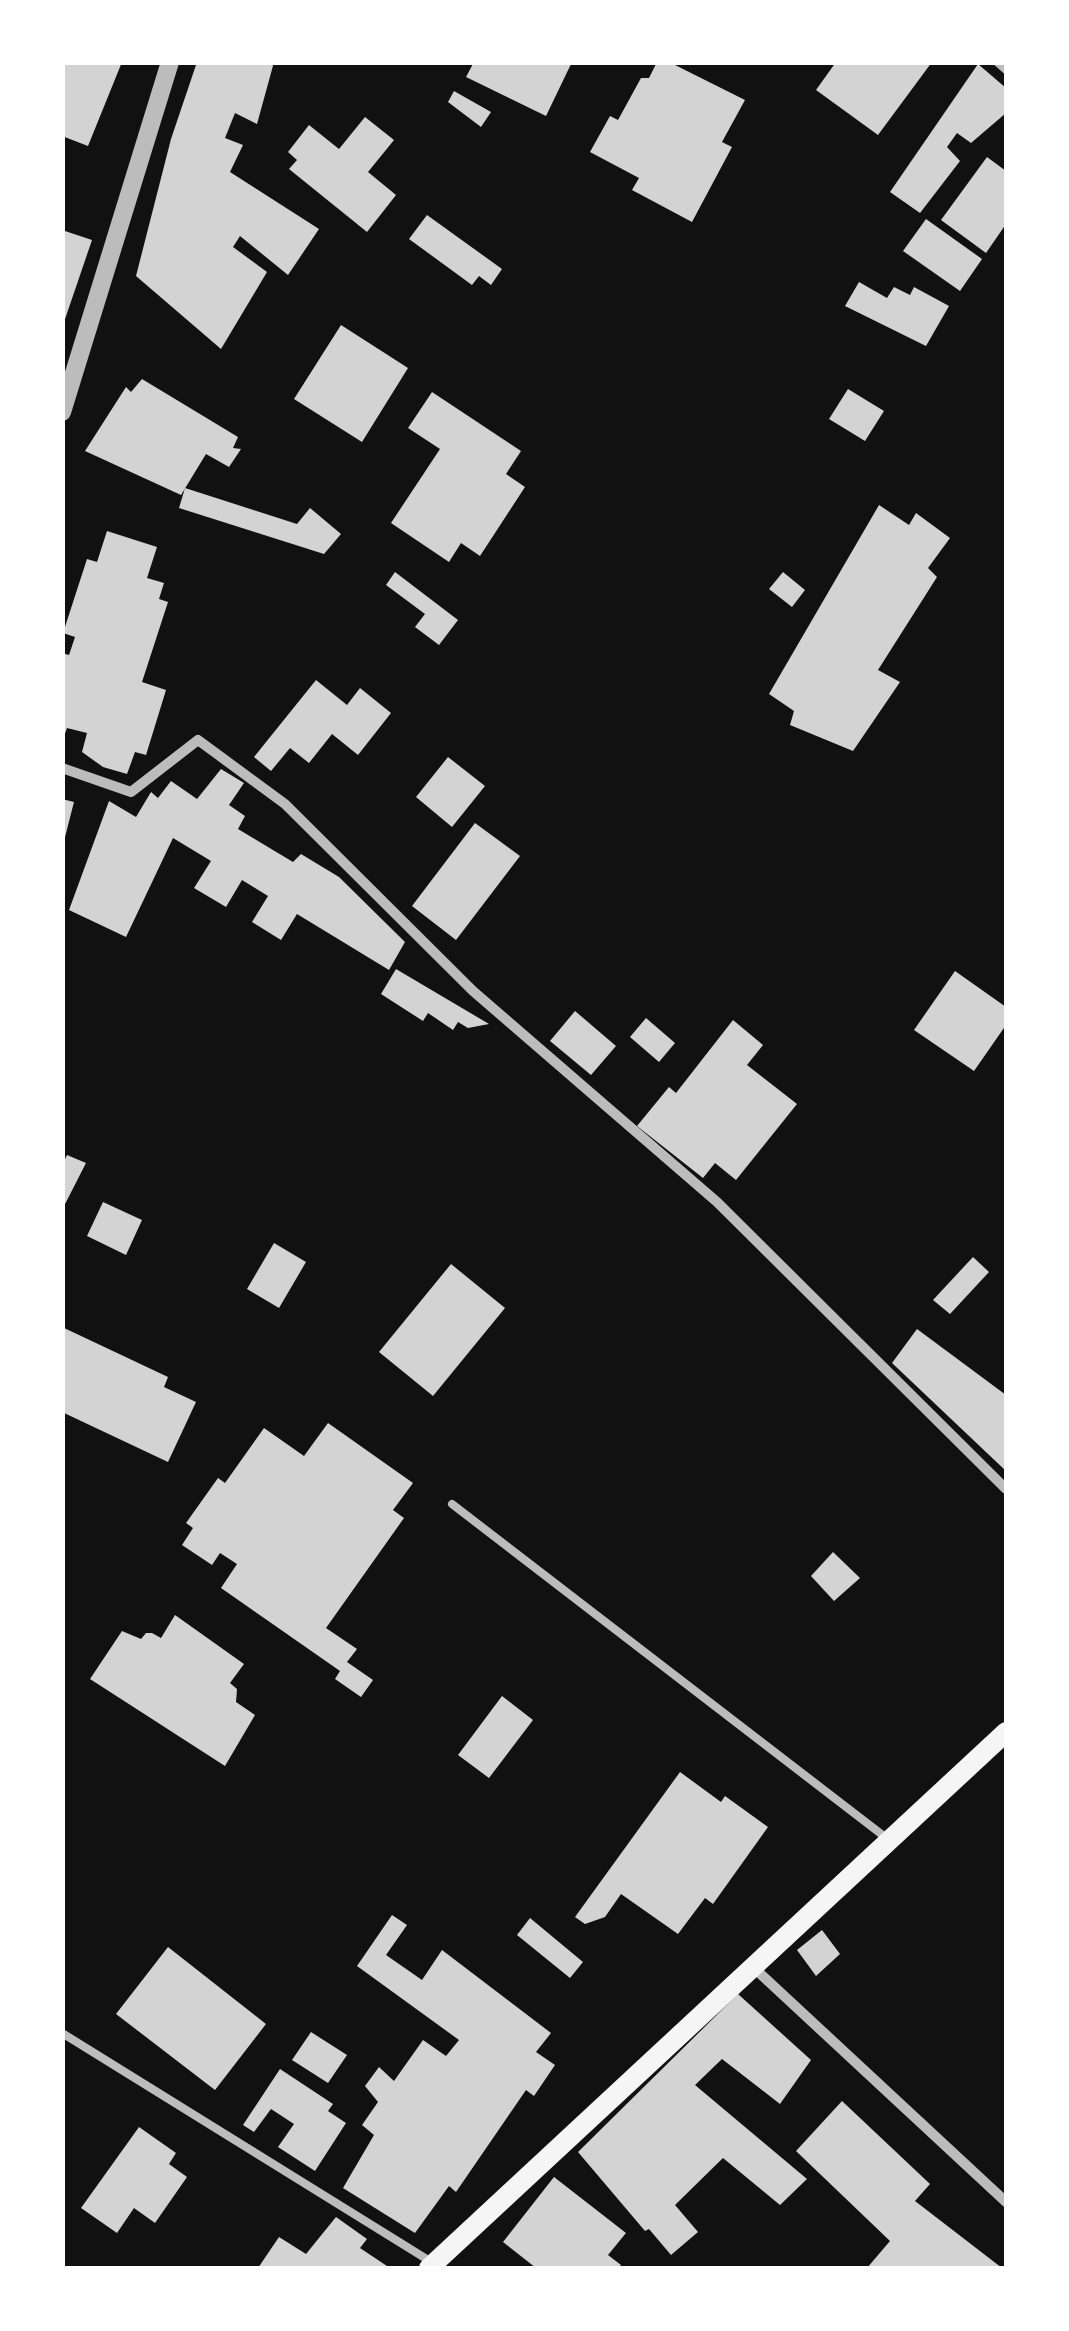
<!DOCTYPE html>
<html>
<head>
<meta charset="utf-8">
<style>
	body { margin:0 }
	#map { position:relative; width:1069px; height:2331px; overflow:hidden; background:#111; font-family:"PT Sans Narrow",sans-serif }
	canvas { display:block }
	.frame { position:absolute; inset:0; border:65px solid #fff; pointer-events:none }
</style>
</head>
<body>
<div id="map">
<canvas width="1069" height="2331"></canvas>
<div class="frame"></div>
</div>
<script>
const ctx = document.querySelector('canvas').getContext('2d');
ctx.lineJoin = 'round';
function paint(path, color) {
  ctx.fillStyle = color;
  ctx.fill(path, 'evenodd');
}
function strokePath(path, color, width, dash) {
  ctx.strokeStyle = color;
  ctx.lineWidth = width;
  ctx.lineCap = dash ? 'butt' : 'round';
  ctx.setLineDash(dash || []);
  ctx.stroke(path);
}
const building = new Path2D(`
	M62,62H122L88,146L62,136Z
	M197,62H274L257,124L235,113L225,138L243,145L230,172L319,229L288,275L240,236L233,247L267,272L221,349L136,276L171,139Z
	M474,62H572L546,116L466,77Z
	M657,62H669L745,100L722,142L732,147L692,222L632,190L639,178L590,152L610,116L618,120L641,78H649Z
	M836,62H932L878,135L816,90Z
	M978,64L1006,88V113L971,143L957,133L947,147L960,161L920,213L890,192Z
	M454,91L491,112L481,127L448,102Z
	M365,117L394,140L368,172L396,195L367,232L289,169L297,160L288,152L309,125L339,149Z
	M987,157L1006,171V224L986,253L941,220Z
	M427,215L502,269L491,285L479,276L472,285L409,239Z
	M926,219L982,259L960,291L903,251Z
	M62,230L92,240L63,325H62Z
	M859,282L887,298L894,287L910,295L914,287L949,306L926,346L845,306Z
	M341,325L408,368L362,442L294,399Z
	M142,379L238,437L233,448L241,449L229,467L206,454L181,495L85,451L126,387L131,392Z
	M848,389L884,411L865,441L829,419Z
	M432,392L521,451L506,474L525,487L480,556L461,543L449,562L391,523L440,449L408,428Z
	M185,488L297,524L310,508L341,534L324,554L179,508Z
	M879,505L909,525L916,513L950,538L928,568L937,577L878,670L900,682L853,751L790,725L794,711L769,694Z
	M107,531L157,547L147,578L164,583L159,599L168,602L142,682L166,690L146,755L135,752L127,774L103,767L82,752L87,733L67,728L62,742V653L69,655L75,637L63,633L87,559L97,562Z
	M395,572L458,620L439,645L415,627L425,614L386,585Z
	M783,572L805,590L792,607L769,589Z
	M316,680L347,705L360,688L391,713L358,755L332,734L309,763L290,748L271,771L254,757Z
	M448,757L485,786L452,827L416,797Z
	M221,769L244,783L229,805L245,816L238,829L293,862L301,854L339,877L405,942L389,970L297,914L281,940L252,922L268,896L242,880L226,907L194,888L211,861L173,838L126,937L69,910L109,801L136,817L151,792L158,798L171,781L197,799Z
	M62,799L74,802L64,841H62Z
	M475,823L520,856L456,940L412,906Z
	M396,969L489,1024L468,1028L458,1022L453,1030L428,1013L423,1021L381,994Z
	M955,971L1006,1007V1025L974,1071L914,1030Z
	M575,1011L616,1046L591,1075L550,1041Z
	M646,1018L675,1043L659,1062L630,1037Z
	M733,1020L763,1045L747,1065L797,1104L736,1180L715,1163L703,1178L637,1126L669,1087L676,1093Z
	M67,1155L86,1163L62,1210V1165Z
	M103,1202L142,1220L126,1255L87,1236Z
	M274,1243L306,1262L279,1308L247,1289Z
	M973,1257L989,1272L950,1314L933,1300Z
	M451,1264L505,1308L433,1396L379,1352Z
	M62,1327L168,1377L164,1387L196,1402L168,1462L62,1412Z
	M917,1329L1006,1395V1471L892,1363Z
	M328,1423L413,1483L393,1510L404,1518L326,1628L357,1649L347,1662L373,1680L361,1697L335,1679L340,1671L221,1588L237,1564L220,1553L212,1565L182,1545L193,1528L186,1523L218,1478L225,1483L264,1428L304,1456Z
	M833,1552L860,1578L834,1601L811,1576Z
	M175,1615L244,1664L230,1683L237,1689L236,1702L255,1715L225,1766L90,1679L122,1631L141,1639L146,1633H152L161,1638Z
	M502,1696L533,1720L489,1778L458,1755Z
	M680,1772L721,1802L725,1796L768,1827L713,1904L705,1898L678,1934L621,1894L605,1917L585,1924L575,1917Z
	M392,1915L407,1925L386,1955L422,1980L442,1950L551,2033L536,2052L555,2065L534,2096L526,2090L456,2192L449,2186L415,2233L343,2188L374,2135L362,2125L378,2102L365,2086L379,2067L394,2081L423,2040L446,2056L459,2040L357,1966Z
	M530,1918L583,1962L570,1978L517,1935Z
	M822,1930L840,1954L816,1976L797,1950Z
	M168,1947L266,2024L215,2090L116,2014Z
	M738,1994L811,2060L780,2104L722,2059L695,2085L807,2179L780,2205L723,2158L675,2205L698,2232L671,2255L649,2229L645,2231L578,2152Z
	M311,2032L347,2055L328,2083L292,2060Z
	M280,2069L333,2104L328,2111L346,2123L315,2171L278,2147L294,2124L271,2109L254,2132L243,2125Z
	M842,2101L930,2184L915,2201L1002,2268H867L890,2241L796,2151Z
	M139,2127L176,2153L169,2164L187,2177L155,2223L134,2208L117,2233L81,2208Z
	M554,2177L626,2233L608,2255L621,2265L618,2268H536L503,2242Z
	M336,2217L367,2239L360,2248L390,2268H258L279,2237L306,2254Z`);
const service = new Path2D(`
	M997,62L1006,70
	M452,1504L889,1840
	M62,2033L433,2263`);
const minor = new Path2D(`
	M62,768L131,792L198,740L285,804L473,991L717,1202L1006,1489
	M753,1967L1006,2202`);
const tertiary = new Path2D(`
	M62,412L170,62`);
const secondary = new Path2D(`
	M429,2268L1006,1732`);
paint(building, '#d3d3d3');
strokePath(service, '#bcbcbc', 8);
strokePath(minor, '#bcbcbc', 10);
strokePath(tertiary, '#bcbcbc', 18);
strokePath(secondary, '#f5f5f5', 20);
</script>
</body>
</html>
